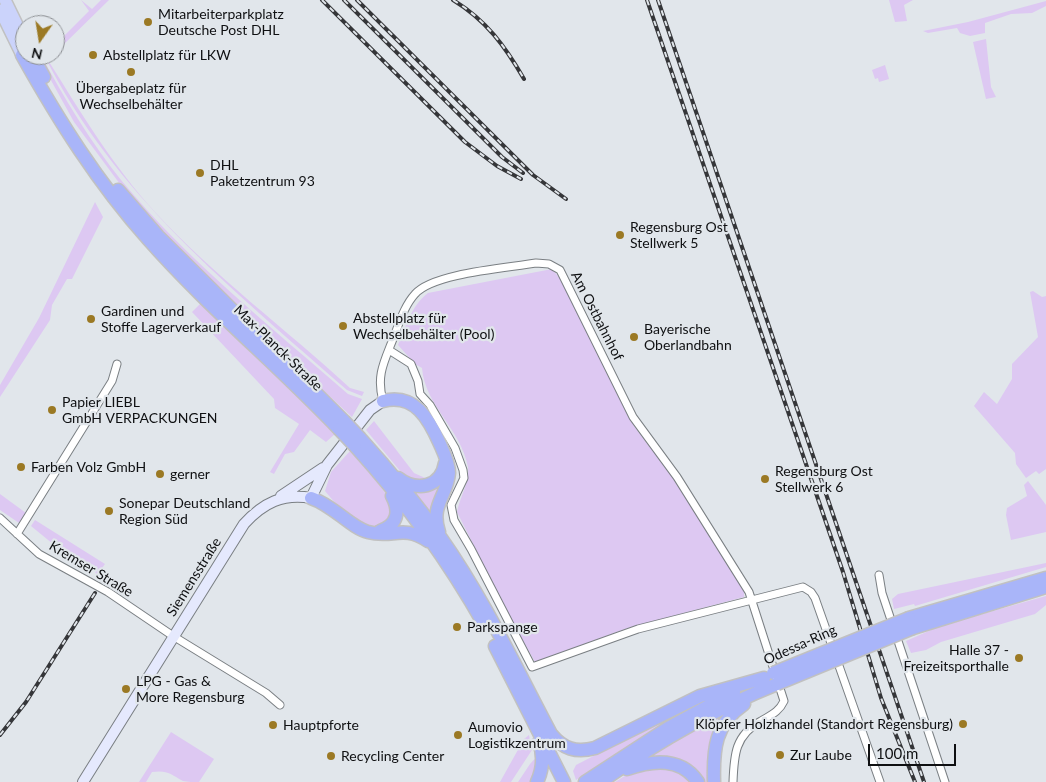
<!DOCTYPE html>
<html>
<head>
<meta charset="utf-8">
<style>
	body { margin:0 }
	#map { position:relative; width:1046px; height:782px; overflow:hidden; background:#e1e6eb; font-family:Lato,sans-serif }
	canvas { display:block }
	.north { position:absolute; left:15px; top:15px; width:50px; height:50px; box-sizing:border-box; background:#e1e6eb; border:1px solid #8d9094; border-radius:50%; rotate:193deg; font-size:14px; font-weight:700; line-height:20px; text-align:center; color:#0f1012 }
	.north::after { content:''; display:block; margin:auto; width:18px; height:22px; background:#9b7924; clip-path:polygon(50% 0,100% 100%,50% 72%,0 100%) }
	.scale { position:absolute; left:868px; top:744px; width:88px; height:22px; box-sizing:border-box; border:2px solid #0f1012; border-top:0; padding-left:6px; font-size:15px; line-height:18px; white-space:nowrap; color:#0f1012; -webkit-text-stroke:4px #e1e6eb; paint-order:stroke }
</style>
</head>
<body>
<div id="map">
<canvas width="1046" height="782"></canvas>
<div class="north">N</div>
<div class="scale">100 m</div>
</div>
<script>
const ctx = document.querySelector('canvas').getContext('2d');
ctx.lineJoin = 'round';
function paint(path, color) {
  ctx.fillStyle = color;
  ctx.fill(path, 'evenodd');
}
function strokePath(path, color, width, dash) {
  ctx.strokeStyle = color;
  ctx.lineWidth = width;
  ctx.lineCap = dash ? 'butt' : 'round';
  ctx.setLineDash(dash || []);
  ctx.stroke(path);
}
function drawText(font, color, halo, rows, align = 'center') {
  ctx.font = font + ' Lato,sans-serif';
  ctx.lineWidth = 4.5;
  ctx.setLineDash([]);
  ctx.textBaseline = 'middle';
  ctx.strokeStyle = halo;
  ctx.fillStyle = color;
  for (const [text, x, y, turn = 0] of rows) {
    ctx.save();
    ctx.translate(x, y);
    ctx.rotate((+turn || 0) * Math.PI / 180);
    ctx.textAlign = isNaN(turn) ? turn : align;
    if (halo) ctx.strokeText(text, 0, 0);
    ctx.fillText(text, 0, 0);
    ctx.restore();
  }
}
const green = new Path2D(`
	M81,0L92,9L101,0H109L55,53V45L89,11Z
	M889,0H913L904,5L907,21L895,22Z
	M1046,1V6L1032,13L1011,14L985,23V33L970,36L960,33L957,28L928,33L923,31L968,22Z
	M986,39L991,87L996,97L986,99L973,42Z
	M37,55H41C64,98 90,141 121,180C187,260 270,326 348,394L362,399L352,417L288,358L134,203L74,122Z
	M44,55H53L48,60C81,113 113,166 155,212C214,276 286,329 350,388L364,392L362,396L347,390C231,288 114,195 44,55Z
	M885,65L889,79L879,82L878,78L875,79L872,70Z
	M95,202L103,217L72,279H67L52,305L50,320L0,397V385L39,318Z
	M552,269L563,282L634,426L673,478L744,591V597L628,628L535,662L509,616L457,512C460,497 470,481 468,467C461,429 425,406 422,368L415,364L398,345C406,326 411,306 428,293Z
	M1033,291L1042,297L1046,296V469L1039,474L1036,471L1026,478L1016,464L1015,453L974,406L984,392L997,404L1012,379V364L1038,337L1030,292Z
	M202,302L335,434L326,442L310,430L294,452L285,454L274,474L270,472L299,424L275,408L274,399L192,312Z
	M374,421L414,473L432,481L427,484L406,478L366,430Z
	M350,451L361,461L392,502L391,519C387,521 382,525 377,526C359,528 336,505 325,491L331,472Z
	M444,473L432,517L412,490Z
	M1028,481L1046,505V532L1011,540L1006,515L1007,508L1027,496L1024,485Z
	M0,494L26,513L19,523L0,510Z
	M35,520L105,564L97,575L91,565L53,544L31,526Z
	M1046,563V567L915,606L914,604L894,609L892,599L898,594Z
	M1046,596V605L1035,614L941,642L926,650L911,653L906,641L940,626Z
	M704,699L707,702L576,780L573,771L576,765Z
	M723,713L711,782H702L647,757Z
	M171,732L214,759L199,782C194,782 187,782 183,781C170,774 168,770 152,772L146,782H139Z
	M529,735L532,750L511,782H500L524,739Z
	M540,753L532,782H518L530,764Z
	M674,767L694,782H615L636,769Z`);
const street = new Path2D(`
	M389,350L411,364L418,381L420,394L430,405L455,448L463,470L464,478L451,505L454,520L471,549L532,667L638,629L803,587L811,592L815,598L880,782
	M383,401C376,376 384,362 393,339C399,324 404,306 415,294C433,273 508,268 536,263L549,264L560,270L633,417L677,477L749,592L784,701C779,712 771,715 761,721C735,735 734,755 733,782
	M0,518L39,554L108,592L173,636L266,693L280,705
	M17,534L112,381L117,364
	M879,575L882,593L945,782`);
const secondary = new Path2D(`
	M281,496L323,468
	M83,782L244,524C263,503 283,493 311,498L327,465L370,410L383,401`);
const primary = new Path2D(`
	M5,0L25,41
	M0,10L22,55`);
const highway = new Path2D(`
	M22,55C59,121 98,183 148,239C208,307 277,364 339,429
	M32,55L44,77
	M118,190L158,236L344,421
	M383,401C415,393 429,419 440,444C444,453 449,463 449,473C447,497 430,505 439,532
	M360,438C389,470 416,503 441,538C484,599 516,668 551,734C563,749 576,753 595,748L700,696L764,678
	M355,446C404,500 449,562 485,626
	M398,478C416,492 441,488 445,463
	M311,498C333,505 351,528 368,532C393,539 402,524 428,541
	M380,531C398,525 400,511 392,496
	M909,618L1046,578
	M913,628L1046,587
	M495,646L564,782
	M627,769C653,760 681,757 698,782
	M537,782C543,769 544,756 539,742
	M585,782L668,728L734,692
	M601,782C655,743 715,709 777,684
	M714,782C713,749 715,724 744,704`);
const rail = new Path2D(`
	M322,0L465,142L497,166L521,179
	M344,0L502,157L523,173
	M357,0L533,175L566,199
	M453,0C486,20 505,46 524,79
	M647,0L843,572L881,698L915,782
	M658,0L924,782
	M0,735L26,702L95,593`);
const highwayBridge = new Path2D(`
	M344,421L360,438
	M339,429L355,446
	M773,673L909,618
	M777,684L913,628`);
const markers = [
	[148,22,5,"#9b7924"],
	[93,55,5,"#9b7924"],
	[131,72,5,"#9b7924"],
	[200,173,5,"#9b7924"],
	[620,235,5,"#9b7924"],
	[91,319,5,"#9b7924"],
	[343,326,5,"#9b7924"],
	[634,337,5,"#9b7924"],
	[52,410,5,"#9b7924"],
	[21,467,5,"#9b7924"],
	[160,474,5,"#9b7924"],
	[765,479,5,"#9b7924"],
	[109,511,5,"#9b7924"],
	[457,627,5,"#9b7924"],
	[1019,658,5,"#9b7924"],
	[126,689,5,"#9b7924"],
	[963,724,5,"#9b7924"],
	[273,725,5,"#9b7924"],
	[458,735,5,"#9b7924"],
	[780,755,5,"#9b7924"],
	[331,756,5,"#9b7924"]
];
const poiNames = [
	["Mitarbeiterparkplatz",158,14],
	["Deutsche Post DHL",158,30],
	["Abstellplatz für LKW",103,55],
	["Übergabeplatz für",131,88,"center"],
	["Wechselbehälter",131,104,"center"],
	["DHL",210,165],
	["Paketzentrum 93",210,181],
	["Regensburg Ost",630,227],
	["Stellwerk 5",630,243],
	["Gardinen und",101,311],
	["Stoffe Lagerverkauf",101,327],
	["Abstellplatz für",353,318],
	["Wechselbehälter (Pool)",353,334],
	["Bayerische",644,329],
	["Oberlandbahn",644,345],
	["Papier LIEBL",62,402],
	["GmbH VERPACKUNGEN",62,418],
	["Farben Volz GmbH",31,467],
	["Regensburg Ost",775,471],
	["Stellwerk 6",775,487],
	["gerner",170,474],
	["Sonepar Deutschland",119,503],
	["Region Süd",119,519],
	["Parkspange",467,627],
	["Halle 37 -",1009,650,"right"],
	["Freizeitsporthalle",1009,666,"right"],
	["LPG - Gas &",136,681],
	["More Regensburg",136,697],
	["Klöpfer Holzhandel (Standort Regensburg)",953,724,"right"],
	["Hauptpforte",283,725],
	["Aumovio",468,727],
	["Logistikzentrum",468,743],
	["Zur Laube",790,755],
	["Recycling Center",341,756]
];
const streetNames = [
	["Am Ostbahnhof",597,316,63],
	["Max-Planck-Straße",278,348,44],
	["Kremser Straße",91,569,31],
	["Siemensstraße",194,577,-58],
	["Odessa-Ring",800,645,-24]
];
paint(green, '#ddc8f2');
strokePath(street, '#7a7f83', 9);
strokePath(secondary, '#7a7f83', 12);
strokePath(primary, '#c1c1c1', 14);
strokePath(highway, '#c1c1c1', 15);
strokePath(street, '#fff', 7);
strokePath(secondary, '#e5e9fd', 10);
strokePath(primary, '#cbd3fb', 11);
strokePath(highway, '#a9b5f9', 12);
strokePath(rail, '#353639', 4);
strokePath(rail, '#e1e6eb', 2, [5.5]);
strokePath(highwayBridge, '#c1c1c1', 15, []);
strokePath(highwayBridge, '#a9b5f9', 12);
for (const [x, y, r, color] of markers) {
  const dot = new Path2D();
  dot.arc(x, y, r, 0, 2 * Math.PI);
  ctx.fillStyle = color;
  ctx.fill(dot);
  strokePath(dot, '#e1e6eb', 2);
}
drawText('14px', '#0f1012', '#e1e6eb', poiNames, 'left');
drawText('14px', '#0f1012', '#e1e6eb', streetNames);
</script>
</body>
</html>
